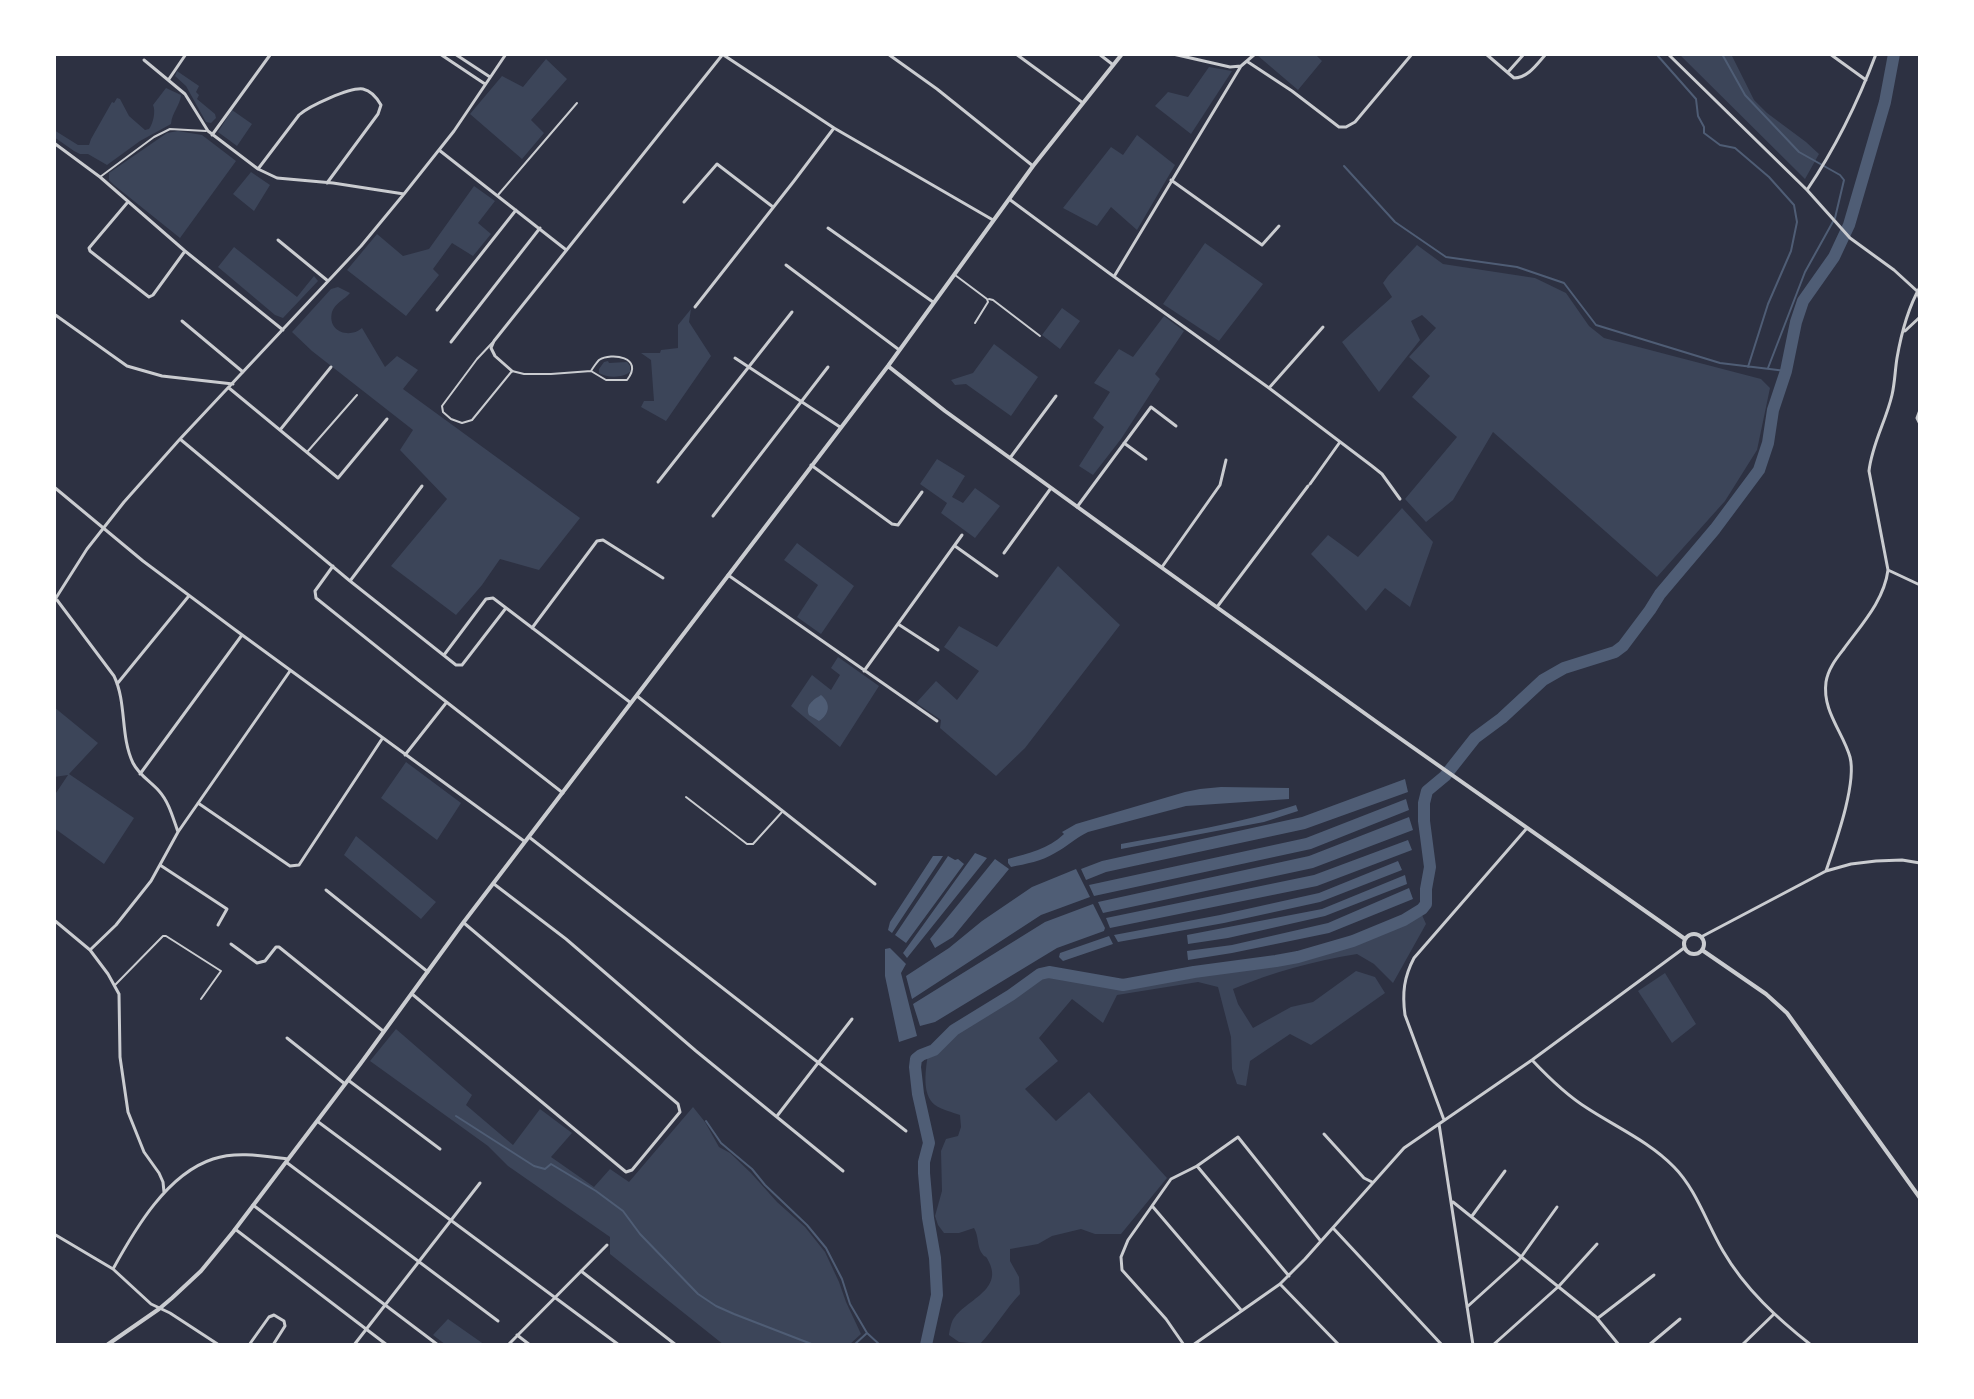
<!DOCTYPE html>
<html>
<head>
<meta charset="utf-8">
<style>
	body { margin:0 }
	#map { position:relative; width:1974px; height:1399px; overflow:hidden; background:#2d3142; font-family:"Open Sans",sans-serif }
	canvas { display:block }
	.frame { position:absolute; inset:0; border:56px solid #fff; pointer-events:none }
</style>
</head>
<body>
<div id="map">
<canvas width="1974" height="1399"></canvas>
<div class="frame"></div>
</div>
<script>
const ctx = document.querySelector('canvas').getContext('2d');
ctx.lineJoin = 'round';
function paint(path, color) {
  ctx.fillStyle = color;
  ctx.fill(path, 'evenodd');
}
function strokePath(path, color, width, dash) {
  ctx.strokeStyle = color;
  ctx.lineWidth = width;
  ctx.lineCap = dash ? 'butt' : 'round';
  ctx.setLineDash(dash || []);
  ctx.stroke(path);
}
const green = new Path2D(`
	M1258,54H1315L1322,61L1298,90L1257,55Z
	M1679,54H1731L1754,100L1767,113L1806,142L1819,154L1805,179Z
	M546,59L567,79L531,120L544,133L522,159L470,114L502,76L523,87Z
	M1209,67L1232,71L1191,134L1155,106L1168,92L1188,97Z
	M177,71L199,86L196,92L199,95L197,99L215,114L216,118L211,123L206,122L186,86L175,76Z
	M166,88L181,95C180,106 172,112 171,124L140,141L107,165L88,154H80L74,151L54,137V130L78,145H89L91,139L112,102L114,103L117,98L120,99L129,116L145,130L149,129C153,124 156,111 153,105Z
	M232,110L252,124L237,146L218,132Z
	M178,131L202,135L236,161L180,238L114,185L109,180V173L167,133Z
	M1137,135L1175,165L1137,230L1111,207L1097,226L1063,208L1111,147L1123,155Z
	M251,172L270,185L254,211L233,194Z
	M474,186L495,201L478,223L491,234L473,256L452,243L433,269L439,275L406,316L347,270L377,234L403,256L429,249Z
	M1205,243L1263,284L1219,341L1163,304Z
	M1417,245L1443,264L1535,278L1566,293L1589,326L1604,338L1761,379L1770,388L1757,450L1725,501L1657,577L1493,432L1453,500L1426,522L1405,499L1457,437L1412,397L1430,376L1409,357L1436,328L1422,315L1411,321L1420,340L1379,392L1342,342L1392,297L1383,283L1388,276Z
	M234,247L297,297L314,276L318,281L283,318L275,315L218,267Z
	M338,287L350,293C344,300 335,303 332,312C327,332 350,339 362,328L385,367L397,356L418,370L403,389L580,518L539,570L500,559L482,585L456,615L391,566L447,499L400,450L413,430L312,351L292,332L331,289Z
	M1062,308L1080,321L1060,349L1042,335Z
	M691,309L689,322L711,356L666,421L641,407L644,401H654L651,360L641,353H660L661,350L678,348V325Z
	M1164,316L1184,331L1155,374L1160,379L1121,439L1093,475L1079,466L1104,427L1093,418L1110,392L1094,383L1119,349L1133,357Z
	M994,344L1038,377L1011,416L966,384L955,385L951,380L973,373Z
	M608,361L609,363L627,362L630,366V372C623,378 607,378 599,373V369L604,362Z
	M937,459L965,476L952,497L963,503L975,488L1000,506L975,538L941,513L947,503L920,484Z
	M1402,508L1433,542L1410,607L1385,588L1366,611L1311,554L1328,535L1358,557Z
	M797,543L854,586L821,634L797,617L818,585L784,560Z
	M1058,566L1120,625L1025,748L996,776L940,728L941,720L916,703L936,681L957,700L979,671L944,647L959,626L997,647Z
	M838,657L879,686L840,747L791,706L812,675L831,690L840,675L831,668Z
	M54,707L98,743L69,774L134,818L104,864L54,828V796L68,775L54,777Z
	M406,762L461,803L437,840L381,798Z
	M356,836L436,902L421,919L344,855Z
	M1415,914L1422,915L1426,924L1393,983L1374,964L1357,954C1314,961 1273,972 1233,989L1238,1004L1253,1028L1291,1007L1313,1002L1356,971L1375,977L1385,993L1311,1045L1290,1034L1250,1061L1246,1086L1237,1084L1232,1069L1231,1037L1218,987L1198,982L1117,995L1103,1023L1072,999L1039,1038L1058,1061L1025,1089L1056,1121L1089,1092L1167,1178L1121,1234H1095L1081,1229L1052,1236L1038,1244L1010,1249V1261L1019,1277L1020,1294C1005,1310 995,1328 980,1344L959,1342L949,1335C949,1333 951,1324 952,1322C961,1301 1004,1292 989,1262C985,1253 986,1260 981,1252C977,1245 979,1237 974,1228L959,1233H944L938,1225L935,1216L942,1191L941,1151L946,1139L958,1136L961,1127L960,1115C952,1112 942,1110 935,1105C921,1094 926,1069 928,1053L940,1045L945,1038L1011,995L1040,974L1049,972L1115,985L1139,984L1194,972L1298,957L1353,941Z
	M1665,973L1696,1024L1672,1043L1638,991Z
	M396,1029L472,1095L466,1105L513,1145L540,1109L572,1133L551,1157L594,1187L610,1169L629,1182L693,1107L705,1122L719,1147L730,1153L751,1173L777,1202L805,1227L825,1252L839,1282L846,1302L861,1334L849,1345H724L610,1254V1237L508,1166L488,1146L370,1061Z
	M448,1319L485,1345H446L433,1335Z`);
const water = new Path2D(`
	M821,695C831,703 830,714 819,721L809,715C805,705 813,700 821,695Z
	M1405,779L1408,792L1305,829L1106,872L1086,880L1081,869L1102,861L1302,817Z
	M1221,787L1289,788V799L1186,806L1088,832C1075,838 1067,847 1055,853C1042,861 1026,864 1011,867L1008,863V859C1029,853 1048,849 1064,834L1062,832L1076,824L1185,792L1200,789Z
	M1406,799L1409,810L1311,849L1094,896L1089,885L1306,838Z
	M1296,805L1298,811L1264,822L1121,849V844C1179,833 1239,824 1296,805Z
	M1409,817L1413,830L1313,868L1103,913L1098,902L1309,856Z
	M1408,840L1412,850L1317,886L1110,928L1106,918L1314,875Z
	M975,853L987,858L907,958L903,953Z
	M933,856H943L892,933L888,930L890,922Z
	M948,856L955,860L958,859L964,864L906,943L895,935Z
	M995,859L1009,869L953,937L935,948L930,939Z
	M1398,861L1402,870L1320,902L1224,923L1118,942L1114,935L1220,915L1319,893Z
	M1076,869L1090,897L1041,915L912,999L906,976L949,948L982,921L1032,887Z
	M1405,875L1407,884L1325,916L1228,938L1188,944L1187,935L1322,909Z
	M1409,888L1413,899L1329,933L1232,953L1188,960L1187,951L1232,945L1328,923Z
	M1093,904L1105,928L1104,931L1057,948L935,1022L920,1026L913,1004L1045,922Z
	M1109,936L1113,944L1063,961L1059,957L1060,953Z
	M890,948L906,964L901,973L917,1036L899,1042L885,976V949Z`);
const stream = new Path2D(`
	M1722,54L1745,95L1799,152L1840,175L1844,180L1835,218L1805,272L1768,368
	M1658,56L1696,99L1698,116L1704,127V133L1720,145L1735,148L1769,177L1794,205L1797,222L1791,251L1768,304L1748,367
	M1344,166L1395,222L1446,257L1517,267L1564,283L1596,325L1720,363L1786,371
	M456,1116L534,1166L545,1169L551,1164L596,1191L623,1211L640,1234L698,1294L716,1306L734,1314L814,1345
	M706,1121L721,1143L752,1169L765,1185L807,1225L826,1248L842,1279L850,1304L867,1333
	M854,1345L867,1333L880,1345`);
const river = new Path2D(`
	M926,1345L937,1295L935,1258L928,1218L924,1173V1162L929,1143L918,1094L915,1067L916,1059L921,1055L934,1050L954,1030L1011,995L1040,974L1049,972L1123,985L1194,972L1276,961L1298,957L1353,941L1404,920L1422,909L1426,904V889L1430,867L1424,821V803L1427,791L1445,776L1475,738L1502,718L1543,680L1564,668L1615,652L1623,646L1650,610L1660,594L1715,529L1759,470L1768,443L1773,410L1786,371L1796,322L1803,301L1834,257L1849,225L1885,102L1894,54`);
const service = new Path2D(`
	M100,177L154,137L170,129L206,131
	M498,195L577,103
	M955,275L987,299L988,302L975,323
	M989,299L993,300L1040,336
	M493,342L477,359L442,406L443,412L451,419L462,423L472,420L512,371L524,374H551L591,371L606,380H627C645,357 611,352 599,360C597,362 592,369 591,371
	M686,797L747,844H753L782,812
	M115,985L163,936H166L221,971L201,999`);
const pedestrian = new Path2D(`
	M308,451L357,395`);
const minor = new Path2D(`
	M440,54L485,84
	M455,54L490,77
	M722,54L834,128L993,220
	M888,54L937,89L1033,166
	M1016,54L1083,103
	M1099,54L1112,64
	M1173,54L1230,67L1241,66L1255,54
	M1486,54L1514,78C1528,78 1537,64 1546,54
	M1668,54L1807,190L1850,238L1894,270L1917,291
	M1830,54L1866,80
	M144,60L185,94L208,131L258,169L277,178L333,183L404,194
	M1248,62L1292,91L1339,127H1346L1355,122L1412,54
	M1508,72L1524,54
	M169,79L186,54
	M212,135L270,55
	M54,143L100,177L185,251L283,330
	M439,150L565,249
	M258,169L299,115C309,106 350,87 363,89C372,91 377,98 381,105L378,114L327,183
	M1171,180L1262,245L1279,226
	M1807,190C1836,147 1858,102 1876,54
	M1009,199L1109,273L1269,388L1372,466L1382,474L1400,499
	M684,202L717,164L773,207
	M127,203L89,248L90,251L149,297L153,295L185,251
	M828,228L933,302
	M278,240L328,281
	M786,265L898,349
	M1115,275L1241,66
	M1917,291L1920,300
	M695,307L794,181L834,128
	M437,310L516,210
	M54,314L127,366L162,376L233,384
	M182,321L243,372
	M1905,331L1920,317
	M451,342L540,228
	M735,358L840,427
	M512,371L495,356L491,348L494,341L723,54
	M229,388L338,478L387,419
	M1269,388L1323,327
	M1920,410L1917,418L1920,424
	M280,430L331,367
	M180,439L350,581L456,665H462L506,608
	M1124,443L1146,459
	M1010,458L1056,396
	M811,465L892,524L898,525L922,492
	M658,482L792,312
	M1310,484L1340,442
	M54,487L143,561L234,629L524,841
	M1077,507L1151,407L1176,426
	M713,516L828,367
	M955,546L997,576
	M1004,553L1051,488
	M333,566L315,591L316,598L417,679L563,793
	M1162,567L1220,485L1226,460
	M1888,570L1920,585
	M728,575L937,721
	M350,581L422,486
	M57,600L114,676C127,703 120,736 133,763C139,775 151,782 159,791C169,802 173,818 178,832
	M54,601L87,549L124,502L180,439L361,246L404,194L454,131L506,54
	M1217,607L1308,486
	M898,624L938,650
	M532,628L597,541L603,540L663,578
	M444,655L486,599L493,598L631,703
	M864,671L962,535
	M117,684L188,597
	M637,696L875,884
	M405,755L446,703
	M140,774L242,635
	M198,803L290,866L299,865L382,739
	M529,837L906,1131
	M160,865L227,909L218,925
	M1826,871C1835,844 1857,784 1850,757C1843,732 1822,711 1826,682C1828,669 1836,659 1843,650C1861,625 1884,601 1888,570L1869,471C1872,444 1886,421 1892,395C1895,382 1895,370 1897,358C1901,335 1908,308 1920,287
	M494,884L566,939L696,1051L843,1171
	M326,890L428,972
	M54,920L90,950L108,974L119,994L120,1057L128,1112L144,1152L159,1173L163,1182L164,1192
	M1701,937L1826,871L1851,864L1876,861L1902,860L1920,863
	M231,944L257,963L265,961L276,947H279L383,1031
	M90,950L116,925L151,881L178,832L290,671
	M412,994L626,1172L632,1170L680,1112L678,1104L464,923
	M287,1038L345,1084
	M1532,1060C1549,1078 1566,1095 1587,1108C1616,1127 1650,1142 1674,1167C1696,1189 1707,1224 1723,1251C1745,1289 1778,1319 1811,1345
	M348,1080L440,1149
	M777,1116L852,1019
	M1444,1120L1405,1015C1402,993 1404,977 1414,958L1527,828
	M317,1121L619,1345
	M1439,1124L1473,1345
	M1324,1134L1364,1178L1372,1182
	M286,1162L498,1321
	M1197,1166L1289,1276
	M1453,1202L1596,1317L1619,1345
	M253,1205L438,1345
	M1153,1207L1241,1310
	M1472,1216L1505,1171
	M1333,1228L1442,1345
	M235,1229L387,1345
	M54,1234L113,1269L151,1304L170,1313L219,1345
	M113,1269C135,1229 167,1174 213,1159C236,1151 264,1156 288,1159
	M581,1271L676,1345
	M1280,1284L1339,1345
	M1467,1307L1519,1260L1557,1207
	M1598,1318L1654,1275
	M517,1335L530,1345
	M249,1345L269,1317L274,1315L284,1321L285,1326L273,1345
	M354,1345L480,1183
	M508,1345L607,1245
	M1184,1345L1166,1319L1122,1270L1121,1257L1128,1240L1171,1179L1197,1166L1238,1137L1320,1240
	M1193,1345L1280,1284L1305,1259L1404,1148L1532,1060L1684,948
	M1493,1345L1559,1286L1597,1244
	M1649,1345L1680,1319
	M1742,1345L1774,1314`);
const tertiary = new Path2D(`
	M888,366L945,411L1119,537L1381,725L1685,939
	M1684 944a10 10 0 1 1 20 0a10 10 0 1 1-20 0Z
	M1702,950L1766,994L1787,1013L1920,1198
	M107,1345L159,1309L172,1298L201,1271L233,1232L361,1063L463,923L888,366L1033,166L1122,54`);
paint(green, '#3c4559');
paint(water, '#4f5d75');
strokePath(stream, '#4f5d75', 2);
strokePath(river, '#4f5d75', 12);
strokePath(service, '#caccd0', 2);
strokePath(pedestrian, '#caccd0', 2);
strokePath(minor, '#caccd0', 3);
strokePath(tertiary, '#caccd0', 4);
</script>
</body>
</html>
